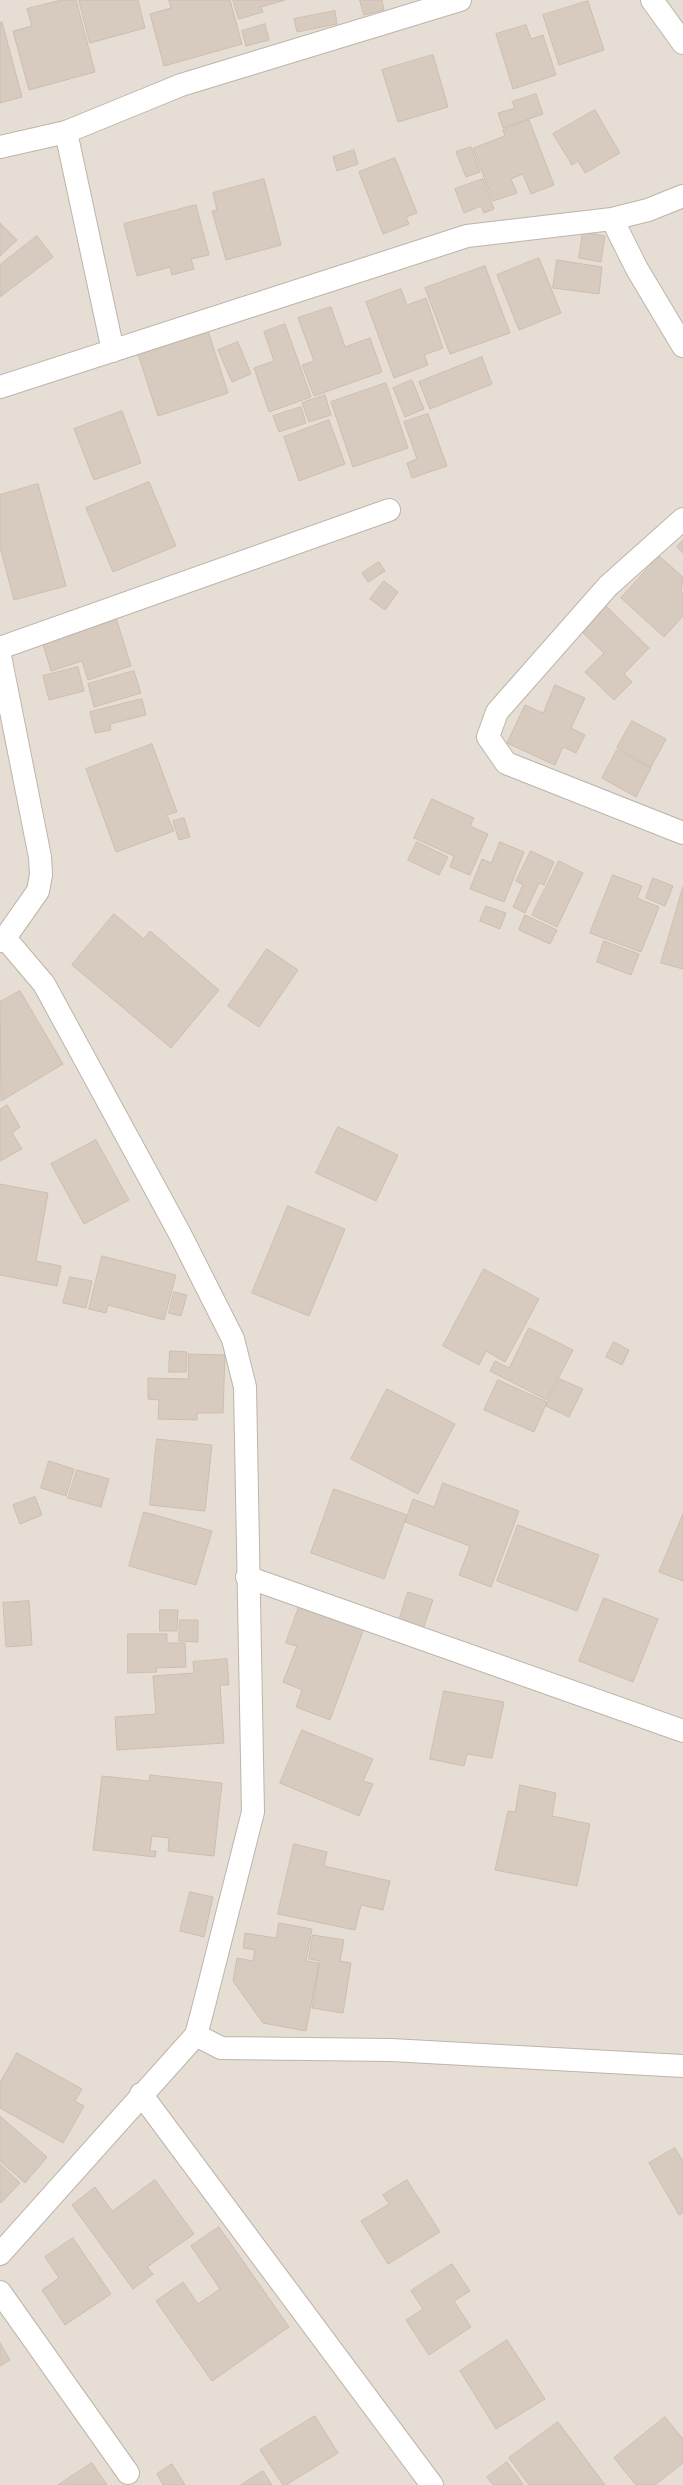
<!DOCTYPE html>
<html>
<head>
<meta charset="utf-8">
<style>
	body { margin:0 }
	canvas { display:block; background:#f3ede6 }
</style>
</head>
<body>
<canvas width="683" height="2485"></canvas>
<script>
const ctx = document.querySelector('canvas').getContext('2d');
ctx.lineJoin = 'round';
function paint(path, color) {
  ctx.fillStyle = color;
  ctx.fill(path, 'evenodd');
}
function strokePath(path, color, width, dash) {
  ctx.strokeStyle = color;
  ctx.lineWidth = width;
  ctx.lineCap = dash ? 'butt' : 'round';
  ctx.setLineDash(dash || []);
  ctx.stroke(path);
}
const residential = new Path2D(`
	M0,0H683V2485H0Z`);
const building = new Path2D(`
	M62,0H76L95,72L29,90L13,31L32,26L27,9Z
	M79,0H138L145,28L90,43Z
	M169,0H230L242,44L164,66L150,14L171,8Z
	M233,0H285L261,7L263,12L239,19Z
	M360,0H382L384,10L364,15Z
	M588,1L604,50L559,65L543,15Z
	M335,11L337,24L297,32L294,19Z
	M2,22L22,97L0,103V23Z
	M265,24L269,40L246,46L242,31Z
	M526,25L531,39L543,35L556,75L513,89L496,34Z
	M433,55L448,107L398,122L382,70Z
	M536,94L543,114L503,128L498,113L515,108L512,102Z
	M595,110L620,153L585,173L578,161L572,165L553,134Z
	M529,120L554,185L531,194L523,174L511,179L517,193L493,201L473,148L505,136L503,130Z
	M471,147L480,172L466,177L456,152Z
	M354,150L358,164L337,171L333,157Z
	M395,158L417,213L406,217L409,224L383,234L359,172Z
	M264,179L281,245L226,260L212,211L217,210L213,193Z
	M483,179L494,209L484,213L481,206L464,213L455,189Z
	M196,205L209,255L191,259L194,269L172,275L170,267L137,276L124,224Z
	M0,223L17,240L0,256Z
	M583,232L605,236L601,262L579,258Z
	M37,236L53,257L0,297V265Z
	M539,258L561,313L519,330L497,275Z
	M557,260L602,267L599,294L553,288Z
	M485,266L510,333L450,354L425,288Z
	M401,289L407,305L426,298L443,348L424,355L428,365L394,378L366,302Z
	M331,307L345,347L370,338L382,372L314,396L302,365L314,361L298,318Z
	M285,324L311,397L269,412L254,368L274,361L264,332Z
	M208,331L228,393L158,416L138,354Z
	M238,342L251,374L232,382L218,350Z
	M482,357L492,384L430,409L419,382Z
	M412,380L424,409L405,417L393,388Z
	M386,383L408,448L353,467L331,402Z
	M325,395L331,415L309,422L302,403Z
	M301,407L306,423L279,432L273,416Z
	M122,411L141,463L94,480L74,429Z
	M428,414L447,466L412,478L407,463L417,459L404,422Z
	M329,420L345,464L299,481L284,437Z
	M149,482L176,546L113,572L86,508Z
	M38,484L66,586L14,600L0,547V495Z
	M683,540V553L677,547Z
	M659,556L683,577L681,592L683,594V616L664,637L621,598Z
	M379,562L385,571L368,582L362,573Z
	M384,581L398,592L385,610L370,599Z
	M604,604L649,648L624,674L632,682L614,700L585,672L604,653L579,629Z
	M116,618L131,666L88,680L82,661L51,671L42,641Z
	M78,667L84,691L49,700L43,676Z
	M134,671L141,693L94,707L88,684Z
	M555,685L585,698L571,728L585,735L576,753L563,747L555,765L507,743L525,705L543,713Z
	M142,699L146,715L110,724L111,730L95,733L90,712Z
	M632,721L666,739L651,767L617,748Z
	M152,744L177,812L167,815L174,831L116,852L86,769Z
	M617,750L651,768L636,797L602,778Z
	M432,799L474,818L470,826L488,834L470,875L450,867L454,856L414,838Z
	M184,818L190,837L179,840L173,821Z
	M417,842L448,857L439,875L408,860Z
	M500,842L524,852L504,902L470,889L482,859L491,863Z
	M531,851L554,862L544,885L539,883L525,913L513,907L523,885L516,881Z
	M559,861L583,873L557,927L532,915Z
	M613,875L642,886L637,898L659,907L641,952L590,933Z
	M653,878L673,886L665,906L646,898Z
	M683,887V969L661,963Z
	M486,906L506,913L500,929L480,921Z
	M114,914L144,939L150,931L219,990L171,1048L72,965Z
	M525,915L557,930L550,944L519,930Z
	M604,941L639,954L631,975L597,962Z
	M267,949L298,970L259,1027L228,1006Z
	M20,991L63,1064L1,1101L0,1002Z
	M7,1105L20,1127L12,1133L22,1149L0,1161V1110Z
	M338,1127L398,1155L376,1201L316,1173Z
	M96,1140L129,1200L84,1224L51,1164Z
	M0,1184L48,1193L36,1261L61,1266L57,1286L0,1275Z
	M288,1206L345,1229L309,1316L252,1293Z
	M102,1256L176,1275L164,1320L108,1305L106,1313L89,1309Z
	M484,1269L539,1299L505,1362L486,1351L479,1365L443,1346Z
	M70,1277L92,1281L86,1308L63,1303Z
	M174,1292L187,1295L181,1316L169,1313Z
	M529,1328L573,1350L547,1400L490,1371L495,1361L509,1368Z
	M614,1342L629,1350L622,1365L606,1357Z
	M170,1351L187,1352L186,1372H169Z
	M189,1354L225,1355L223,1413H197V1420L158,1419L159,1400L148,1399V1378L188,1379Z
	M560,1379L583,1389L569,1417L546,1406Z
	M498,1380L547,1402L534,1432L484,1410Z
	M387,1389L455,1424L418,1494L351,1459Z
	M157,1439L212,1445L205,1511L150,1505Z
	M49,1461L74,1469L66,1496L41,1488Z
	M77,1470L109,1479L101,1507L68,1498Z
	M443,1483L519,1511L491,1587L459,1575L470,1546L405,1522L413,1499L434,1507Z
	M334,1489L407,1515L384,1579L311,1553Z
	M35,1497L42,1515L20,1524L13,1505Z
	M144,1512L212,1531L196,1585L129,1566Z
	M683,1514V1581L659,1572Z
	M518,1525L599,1555L577,1611L497,1581Z
	M408,1592L433,1600L422,1632L398,1624Z
	M604,1598L658,1619L633,1682L579,1661Z
	M29,1601L32,1645L6,1647L3,1603Z
	M300,1604L364,1628L330,1720L296,1707L302,1690L283,1682L297,1646L286,1643Z
	M160,1610H178L177,1631H160Z
	M180,1620H198V1642L179,1641Z
	M128,1634H167V1643H185L186,1667L156,1668L157,1672L128,1673Z
	M227,1659L229,1685H220L224,1743L117,1750L115,1717L156,1714L153,1676L194,1673L193,1662Z
	M444,1691L504,1702L492,1758L467,1754L464,1766L430,1759Z
	M302,1730L373,1759L363,1781L373,1784L359,1816L280,1783Z
	M150,1775L222,1783L214,1856L168,1851L169,1838L152,1836L150,1851H156L155,1857L93,1850L102,1776L149,1781Z
	M520,1785L556,1793L552,1816L590,1824L577,1886L495,1870L508,1811L515,1812Z
	M294,1844L327,1852L324,1866L390,1881L383,1910L361,1905L355,1930L278,1914Z
	M190,1892L213,1897L204,1937L180,1931Z
	M279,1923L312,1929L306,1961L319,1963L306,2031L263,2023L233,1981L237,1958L253,1961L255,1950L243,1948L245,1933L276,1938Z
	M313,1935L344,1940L340,1961L351,1963L343,2013L312,2008L320,1961L309,1959Z
	M17,2053L82,2089L75,2101L84,2106L63,2143L0,2108V2083Z
	M0,2116L47,2157L25,2183L0,2161Z
	M675,2148L683,2161V2213L679,2215L649,2163Z
	M0,2164L20,2183L1,2203L0,2201Z
	M155,2180L194,2234L147,2267L153,2274L133,2289L72,2205L95,2187L112,2211Z
	M407,2180L440,2232L388,2264L361,2221L389,2204L383,2195Z
	M219,2227L289,2327L212,2381L156,2301L183,2282L198,2304L220,2289L191,2246Z
	M73,2238L111,2294L65,2325L42,2290L59,2278L45,2257Z
	M452,2264L470,2291L454,2301L471,2327L429,2355L406,2320L423,2309L411,2291Z
	M507,2340L545,2399L496,2429L460,2371Z
	M0,2343L10,2360L0,2366Z
	M315,2416L338,2453L286,2485H283L260,2450Z
	M665,2417L683,2439V2463L655,2485H636L614,2458Z
	M558,2422L605,2485H529L509,2458Z
	M507,2462L523,2484L522,2485H493L487,2477Z
	M92,2463L107,2485H58Z
	M172,2464L185,2485H163L157,2474Z
	M263,2471L272,2485H241Z`);
const minor = new Path2D(`
	M652,0L683,43
	M66,132L113,351
	M0,147L66,132L181,85L460,0
	M612,219L637,269L683,346
	M0,387L467,236L612,219L648,210L683,196
	M683,519L608,586L497,712L488,737L506,763L683,833
	M0,648L389,510
	M0,656L40,857L41,875L38,891L5,938L0,941
	M247,1577L683,1731
	M196,2035L221,2048L391,2050L683,2066
	M141,2094L432,2485
	M0,2254L196,2035L203,2009L253,1812L245,1387L233,1339L180,1234L44,984L5,938
	M0,2292L128,2473`);
paint(residential, '#e6ded4');
paint(building, '#d7cabf');
strokePath(building, '#cfbeaf', 1);
strokePath(minor, '#beb4a9', 24);
strokePath(minor, '#fff', 22);
</script>
</body>
</html>
